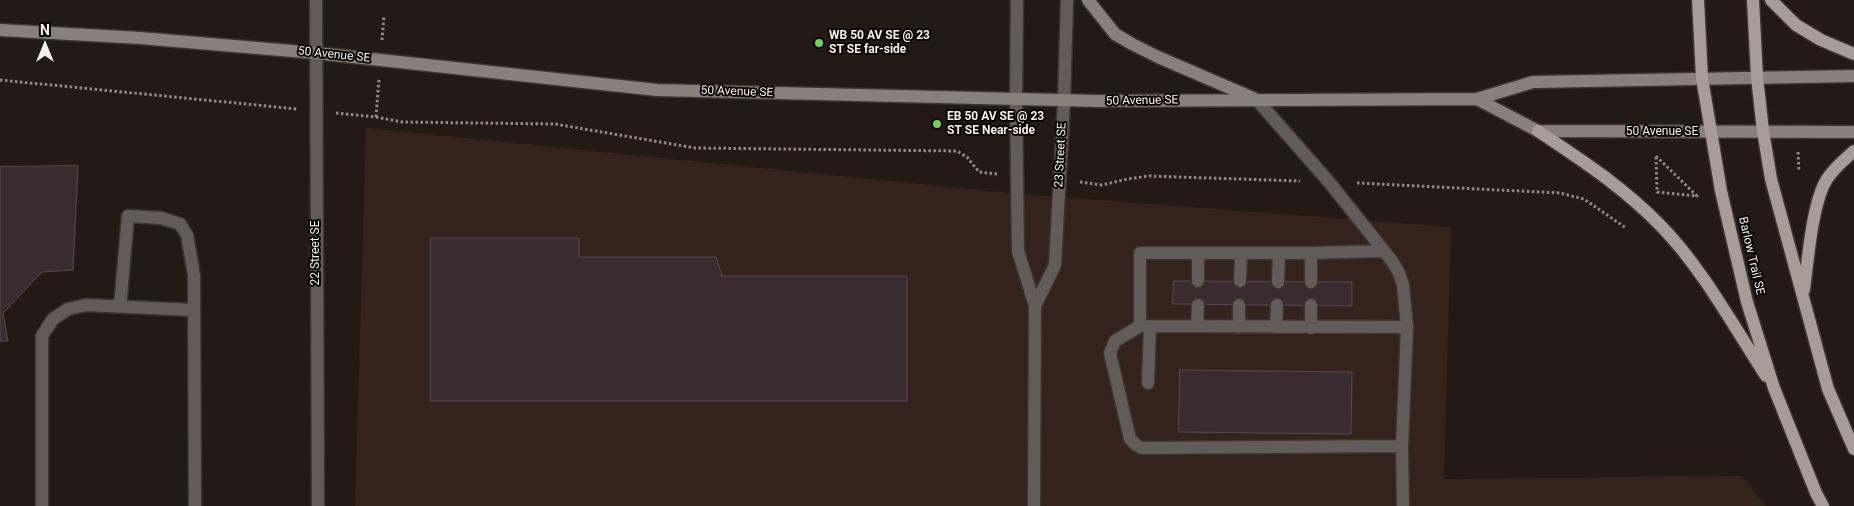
<!DOCTYPE html>
<html>
<head>
<meta charset="utf-8">
<style>
	body { margin:0 }
	#map { position:relative; width:1854px; height:506px; overflow:hidden; background:#241a15; font-family:Roboto,sans-serif }
	canvas { display:block }
	.north { position:absolute; left:20px; top:20px; width:50px; height:50px; -webkit-text-stroke:4px #0a0605; paint-order:stroke; rotate:0deg; font-size:14px; font-weight:700; line-height:20px; text-align:center; color:#f6efeb }
	.north::after { content:''; display:block; margin:auto; width:18px; height:22px; background:#f6efeb; clip-path:polygon(50% 0,100% 100%,50% 72%,0 100%) }
</style>
</head>
<body>
<div id="map">
<canvas width="1854" height="506"></canvas>
<div class="north">N</div>
</div>
<script>
const ctx = document.querySelector('canvas').getContext('2d');
ctx.lineJoin = 'round';
function paint(path, color) {
  ctx.fillStyle = color;
  ctx.fill(path, 'evenodd');
}
function strokePath(path, color, width, dash) {
  ctx.strokeStyle = color;
  ctx.lineWidth = width;
  ctx.lineCap = dash ? 'butt' : 'round';
  ctx.setLineDash(dash || []);
  ctx.stroke(path);
}
function drawText(font, color, halo, rows, align = 'center') {
  ctx.font = font + ' Roboto,sans-serif';
  ctx.lineWidth = 4;
  ctx.setLineDash([]);
  ctx.textBaseline = 'middle';
  ctx.strokeStyle = halo;
  ctx.fillStyle = color;
  for (const [text, x, y, turn = 0] of rows) {
    ctx.save();
    ctx.translate(x, y);
    ctx.rotate((+turn || 0) * Math.PI / 180);
    ctx.textAlign = isNaN(turn) ? turn : align;
    if (halo) ctx.strokeText(text, 0, 0);
    ctx.fillText(text, 0, 0);
    ctx.restore();
  }
}
const built = new Path2D(`
	M366,128L1009,193L1451,227L1444,479L1742,476L1766,506H355Z`);
const building = new Path2D(`
	M78,166L73,270L42,272L3,313L8,341H0V167Z
	M431,238H579V257H716L722,276H907V401H431Z
	M1174,281L1352,282V306L1173,304Z
	M1180,370L1352,372L1351,434L1179,432Z`);
const path = new Path2D(`
	M382,40L384,16
	M0,80L297,109
	M336,113L376,117L379,79
	M376,117L402,122L555,124L695,148L957,151L967,157L979,172L997,174
	M1798,152L1799,172
	M1656,156L1697,196L1657,192Z
	M1080,182L1102,185L1127,179L1149,176L1300,181
	M1357,183L1560,193L1584,199L1626,228`);
const lane = new Path2D(`
	M1257,100L1329,182L1392,261L1399,273L1403,285L1407,327L1402,446L1403,506
	M1198,253V281
	M1240,281L1241,253
	M1278,282L1279,253
	M1311,282V253
	M1311,305V328
	M120,307L128,216L161,218L180,224L187,235L194,275L195,506
	M1140,326V253H1311L1382,251
	M1197,326L1198,305
	M1239,327V305
	M1276,327L1277,305
	M1148,383L1150,326
	M1402,446L1141,448L1135,444L1130,439L1110,353L1115,341L1140,326L1407,327
	M42,506V336L53,319L68,309L86,305L193,310`);
const street = new Path2D(`
	M316,0L318,506
	M1017,0L1016,99L1018,251L1035,306L1034,506
	M1035,306L1055,265L1064,101L1067,0`);
const secondary = new Path2D(`
	M1088,0L1115,34L1132,44L1158,57L1253,98
	M0,30L140,38L316,53L657,90L1099,101L1477,99L1533,82L1854,76
	M1477,99L1538,131L1854,132`);
const primary = new Path2D(`
	M1698,0L1702,78L1721,191L1747,302L1774,388L1816,493L1823,506
	M1753,0L1757,77L1763,131L1771,179L1828,389L1854,449
	M1771,0L1796,25L1821,40L1854,54
	M1538,131C1583,161 1623,187 1661,226C1702,268 1734,327 1766,376
	M1804,290C1808,260 1812,203 1827,179C1834,168 1845,159 1854,151`);
const markers = [
	[819,43,5,"#71d35e"],
	[937,124,5,"#71d35e"]
];
const poiNames = [
	["WB 50 AV SE @ 23",829,36],
	["ST SE far-side",829,50],
	["EB 50 AV SE @ 23",947,117],
	["ST SE Near-side",947,131]
];
const streetNames = [
	["50 Avenue SE",334,55,6],
	["50 Avenue SE",737,92,2],
	["50 Avenue SE",1142,101,-1],
	["50 Avenue SE",1662,132],
	["23 Street SE",1061,155,-87],
	["22 Street SE",316,253,-90],
	["Barlow Trail SE",1751,256,77]
];
paint(built, '#33231c');
paint(building, '#382c31');
strokePath(building, '#574b50', 1);
strokePath(lane, '#3d342f', 15);
strokePath(street, '#3d342f', 15);
strokePath(secondary, '#3d342f', 15);
strokePath(primary, '#3d342f', 15);
strokePath(path, '#928985', 3, [2.5, 2.5]);
strokePath(lane, '#615c59', 12);
strokePath(street, '#615c59', 12);
strokePath(secondary, '#89807c', 12);
strokePath(primary, '#a79c96', 12);
for (const [x, y, r, color] of markers) {
  const dot = new Path2D();
  dot.arc(x, y, r, 0, 2 * Math.PI);
  ctx.fillStyle = color;
  ctx.fill(dot);
  strokePath(dot, '#0a0605', 2);
}
drawText('bold 12px', '#f6efeb', '#0a0605', poiNames, 'left');
drawText('12px', '#f6efeb', '#0a0605', streetNames);
</script>
</body>
</html>
